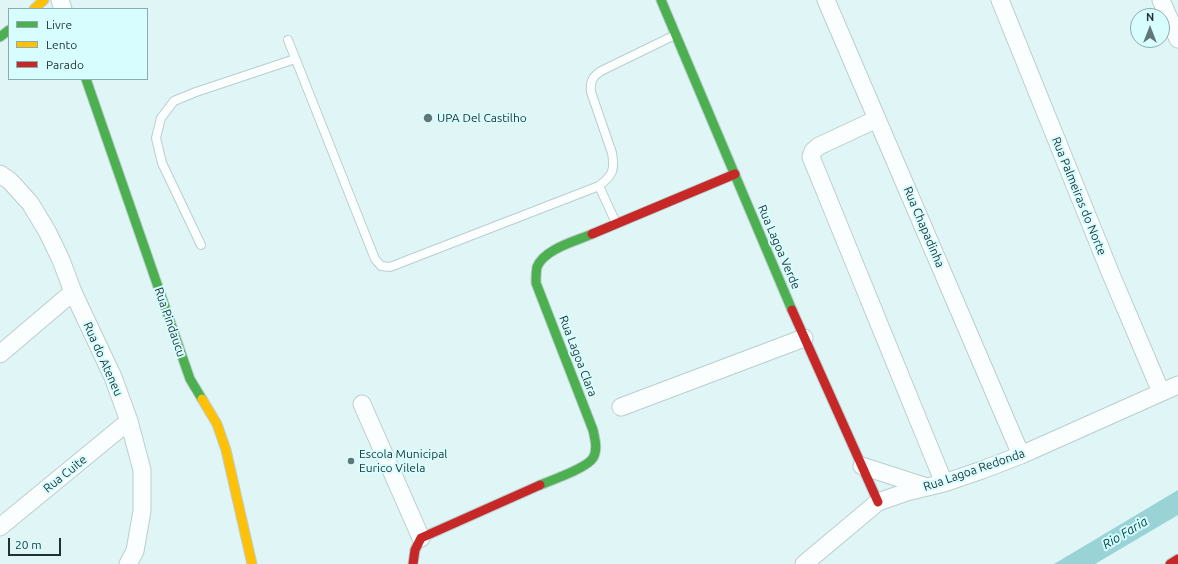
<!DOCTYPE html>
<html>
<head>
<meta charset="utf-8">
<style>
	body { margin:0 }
	#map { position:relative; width:1178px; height:564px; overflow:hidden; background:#e0f5f6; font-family:Ubuntu,sans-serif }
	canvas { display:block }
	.legend { position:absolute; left:8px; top:8px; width:140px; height:72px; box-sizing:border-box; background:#d7fdff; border:1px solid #8dacad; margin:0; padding:5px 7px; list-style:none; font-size:12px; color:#1f3233 }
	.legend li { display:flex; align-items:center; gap:8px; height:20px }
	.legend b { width:20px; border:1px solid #8dacad }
	.north { position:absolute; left:1130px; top:8px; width:40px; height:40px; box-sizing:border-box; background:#d7fdff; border:1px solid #8dacad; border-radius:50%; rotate:0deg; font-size:11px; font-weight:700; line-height:16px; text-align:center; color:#1f3233 }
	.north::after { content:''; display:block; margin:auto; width:14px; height:18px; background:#637677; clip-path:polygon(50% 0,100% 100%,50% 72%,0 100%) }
	.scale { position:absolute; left:8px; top:538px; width:53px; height:18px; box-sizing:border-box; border:2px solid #1f3233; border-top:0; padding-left:5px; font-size:12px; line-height:14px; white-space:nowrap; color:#1f3233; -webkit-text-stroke:3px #d7fdff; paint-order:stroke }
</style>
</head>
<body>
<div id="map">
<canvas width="1178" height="564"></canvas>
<ul class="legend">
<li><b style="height:5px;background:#4caf50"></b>Livre</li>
<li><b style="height:5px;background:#ffc107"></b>Lento</li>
<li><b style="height:5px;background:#c62828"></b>Parado</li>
</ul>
<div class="north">N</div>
<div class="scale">20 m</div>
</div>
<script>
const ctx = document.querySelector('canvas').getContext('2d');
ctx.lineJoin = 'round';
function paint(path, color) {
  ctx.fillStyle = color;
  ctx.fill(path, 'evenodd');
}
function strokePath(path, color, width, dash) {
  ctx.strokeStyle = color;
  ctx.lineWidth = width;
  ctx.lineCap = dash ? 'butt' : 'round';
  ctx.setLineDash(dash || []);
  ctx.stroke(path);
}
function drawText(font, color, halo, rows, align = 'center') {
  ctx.font = font + ' Ubuntu,sans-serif';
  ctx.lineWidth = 4;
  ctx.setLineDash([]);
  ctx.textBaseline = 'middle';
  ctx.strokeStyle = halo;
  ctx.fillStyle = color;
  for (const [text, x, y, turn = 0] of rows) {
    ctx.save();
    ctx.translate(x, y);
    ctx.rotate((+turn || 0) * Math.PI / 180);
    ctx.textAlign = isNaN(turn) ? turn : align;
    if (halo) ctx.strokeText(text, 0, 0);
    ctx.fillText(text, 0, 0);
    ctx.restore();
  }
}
const water = new Path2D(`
	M1178,490V515L1095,564H1054Z`);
const lane = new Path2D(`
	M288,40L375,259L381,266L390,267L599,186C613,175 615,170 612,153L591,92C590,82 592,77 601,71L675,35
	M599,186L616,223
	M201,245L162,163L156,138L161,118L174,101L196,92L295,59`);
const street = new Path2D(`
	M60,0L63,9
	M826,0L1021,455
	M1000,0L1110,272L1161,392
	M1161,0L1178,39
	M877,119L819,146L813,151L811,157L944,483
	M0,174L10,181L30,203L47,231L61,260L73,292L113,377L129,421L142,470V511L135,551L128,564
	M0,354L73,292
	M362,404L421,538
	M621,407L804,338
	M862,466L927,487
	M0,527L129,421
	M804,564L878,502L907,492L944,483L982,470L1021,455L1178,385`);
const fast = new Path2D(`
	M661,0L792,310
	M0,37L9,30
	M86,79L190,379L202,399
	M540,485C552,480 587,468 593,458C598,450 595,439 593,430L536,283C536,278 536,272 537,267C544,249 576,241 592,234`);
const slow = new Path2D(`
	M34,9L44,0
	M202,399L217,424L226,450L252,564`);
const jam = new Path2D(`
	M592,234L735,174
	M792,310L878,502
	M413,564L415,550L421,538L540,485
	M1170,564L1178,559`);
const markers = [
	[428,118,5,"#637677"],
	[351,461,4,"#637677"]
];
const poiNames = [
	["UPA Del Castilho",437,118],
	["Escola Municipal",359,454],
	["Eurico Vilela",359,468]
];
const streetNames = [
	["Rua Palmeiras do Norte",1079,196,68],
	["Rua Chapadinha",924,227,67],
	["Rua Lagoa Verde",779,247,67],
	["Rua Pindaucu",170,322,71],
	["Rua Lagoa Clara",578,356,69],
	["Rua do Ateneu",103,359,66],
	["Rua Lagoa Redonda",974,470,-19],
	["Rua Cuite",65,474,-39]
];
const waterNames = [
	["Rio Faria",1125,533,-31]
];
paint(water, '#99d3d6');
strokePath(lane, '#bbcecf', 10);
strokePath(street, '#bbcecf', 19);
strokePath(fast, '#bbcecf', 11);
strokePath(slow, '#bbcecf', 11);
strokePath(jam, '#bbcecf', 11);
strokePath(lane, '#fafefe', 8);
strokePath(street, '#fafefe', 17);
strokePath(fast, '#4caf50', 9);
strokePath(slow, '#ffc107', 9);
strokePath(jam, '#c62828', 9);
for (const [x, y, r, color] of markers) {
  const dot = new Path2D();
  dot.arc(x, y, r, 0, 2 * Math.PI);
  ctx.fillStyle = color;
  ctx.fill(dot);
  strokePath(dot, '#d7fdff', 1.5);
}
drawText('12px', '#1f3233', '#d7fdff', poiNames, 'left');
drawText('12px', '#1f3233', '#d7fdff', streetNames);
drawText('italic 13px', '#00484c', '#d7fdff', waterNames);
</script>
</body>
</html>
